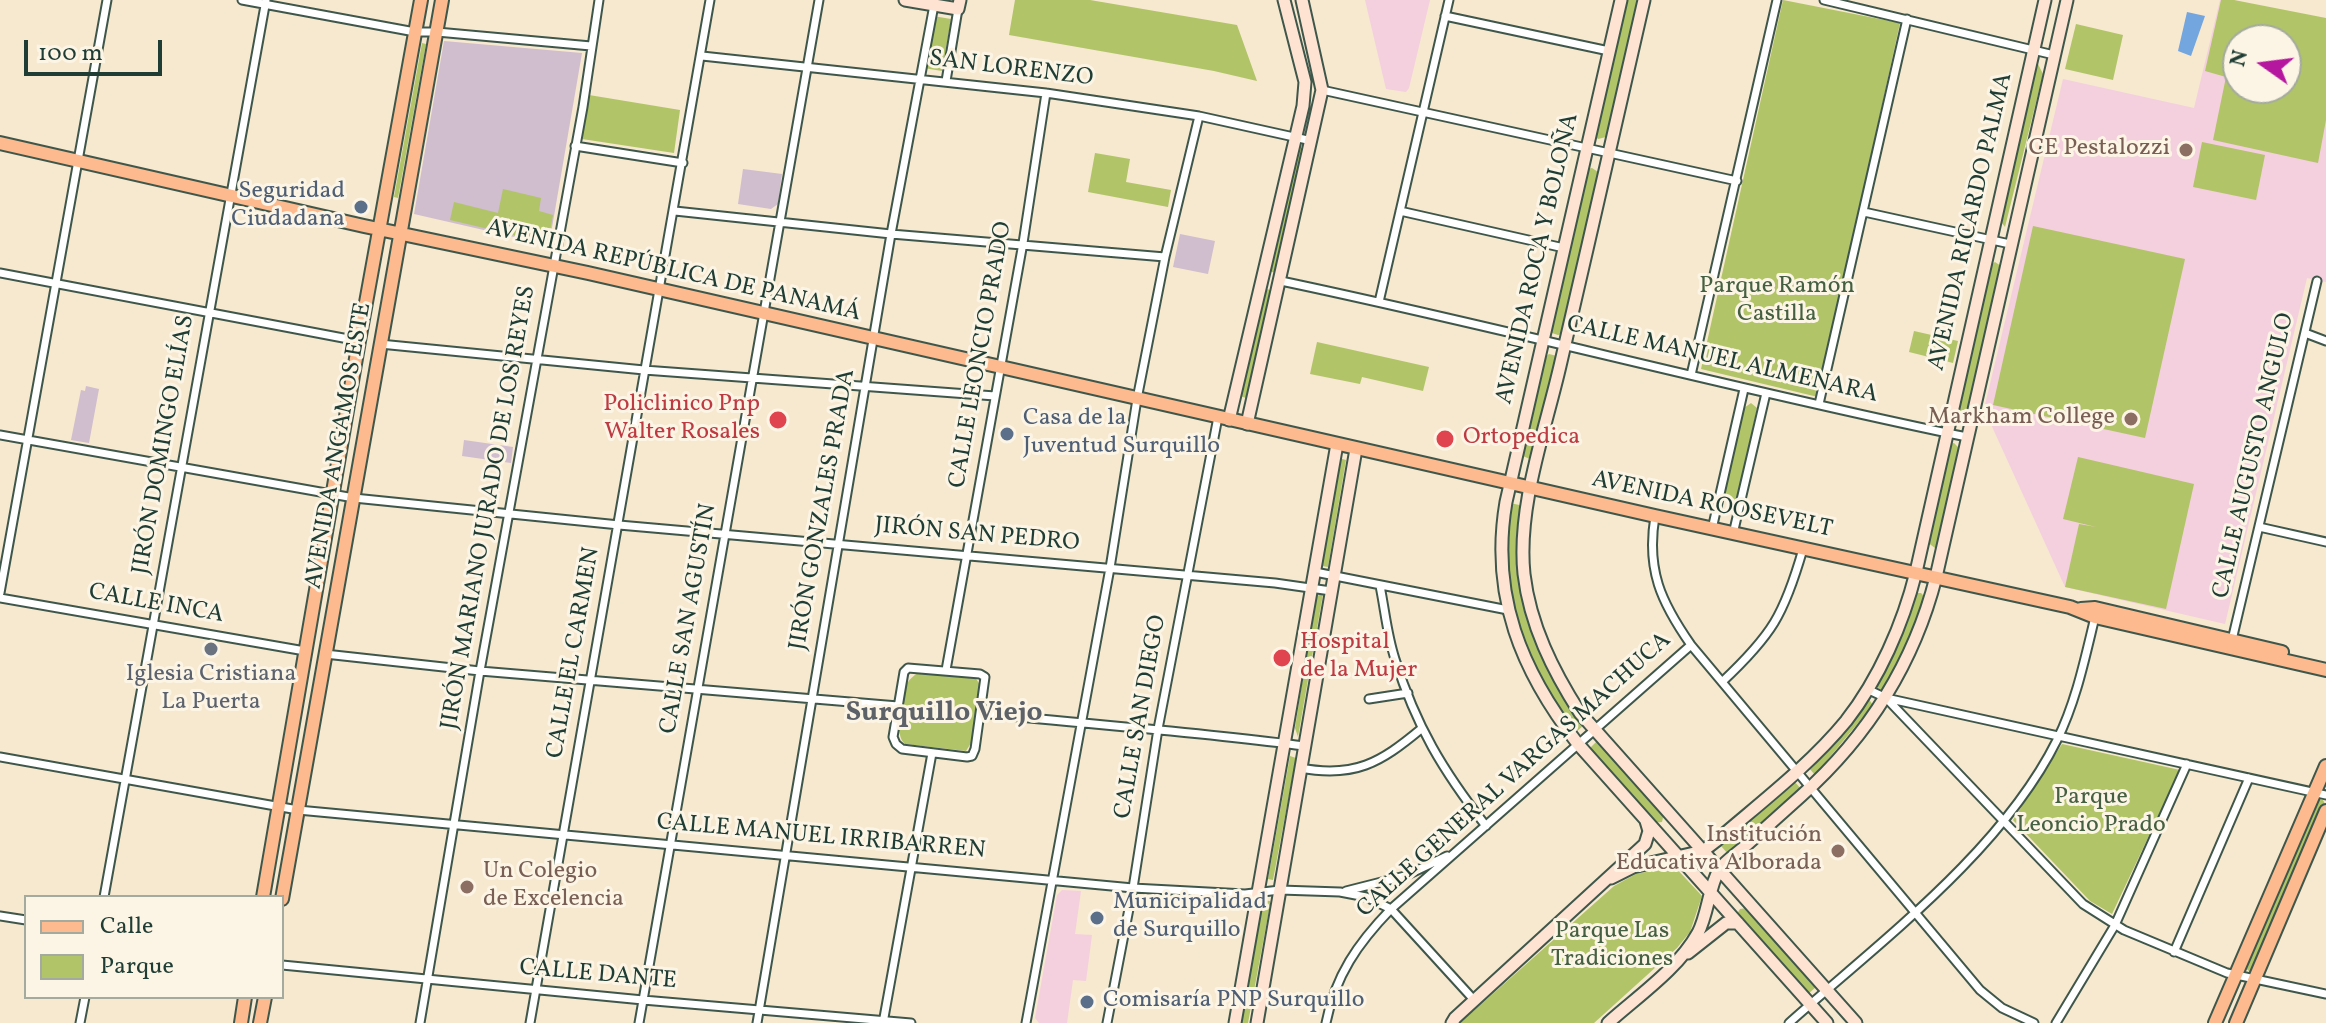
<!DOCTYPE html>
<html>
<head>
<meta charset="utf-8">
<style>
	body { margin:0 }
	#map { position:relative; width:2326px; height:1023px; overflow:hidden; background:#f7e8d0; font-family:Vollkorn,serif }
	canvas { display:block }
	.legend { position:absolute; left:24px; top:895px; width:260px; height:104px; box-sizing:border-box; background:#fcf5e5; border:2px solid #a4ab9e; margin:0; padding:10px 14px; list-style:none; font-size:24px; color:#1f3d34 }
	.legend li { display:flex; align-items:center; gap:16px; height:40px }
	.legend b { width:40px; border:2px solid #a4ab9e }
	.north { position:absolute; left:2222px; top:24px; width:80px; height:80px; box-sizing:border-box; background:#fcf5e5; border:2px solid #a4ab9e; border-radius:50%; rotate:284deg; font-size:22px; font-weight:700; line-height:32px; text-align:center; color:#1f3d34 }
	.north::after { content:''; display:block; margin:auto; width:28px; height:36px; background:#b5179e; clip-path:polygon(50% 0,100% 100%,50% 72%,0 100%) }
	.scale { position:absolute; left:24px; top:40px; width:138px; height:36px; box-sizing:border-box; border:4px solid #1f3d34; border-top:0; padding-left:10px; font-size:24px; line-height:28px; white-space:nowrap; color:#1f3d34; -webkit-text-stroke:6px #fcf5e5; paint-order:stroke }
</style>
</head>
<body>
<div id="map">
<canvas width="2326" height="1023"></canvas>
<ul class="legend">
<li><b style="height:10px;background:#fcba8e"></b>Calle</li>
<li><b style="height:22px;background:#b1c467"></b>Parque</li>
</ul>
<div class="north">N</div>
<div class="scale">100 m</div>
</div>
<script>
const ctx = document.querySelector('canvas').getContext('2d');
ctx.lineJoin = 'round';
function paint(path, color) {
  ctx.fillStyle = color;
  ctx.fill(path, 'evenodd');
}
function strokePath(path, color, width, dash) {
  ctx.strokeStyle = color;
  ctx.lineWidth = width;
  ctx.lineCap = dash ? 'butt' : 'round';
  ctx.setLineDash(dash || []);
  ctx.stroke(path);
}
function drawText(font, color, halo, rows, align = 'center') {
  ctx.font = font + ' Vollkorn,serif';
  ctx.lineWidth = 6;
  ctx.setLineDash([]);
  ctx.textBaseline = 'middle';
  ctx.strokeStyle = halo;
  ctx.fillStyle = color;
  for (const [text, x, y, turn = 0] of rows) {
    ctx.save();
    ctx.translate(x, y);
    ctx.rotate((+turn || 0) * Math.PI / 180);
    ctx.textAlign = isNaN(turn) ? turn : align;
    if (halo) ctx.strokeText(text, 0, 0);
    ctx.fillText(text, 0, 0);
    ctx.restore();
  }
}
const built = new Path2D(`
	M1365,0H1430L1409,88L1406,92L1386,89Z
	M2220,0H2233L2326,21V282L2307,278L2225,624L2065,587L1984,409L2063,79L2194,108ZM2238,40H2286V88H2238Z
	M1062,890L1081,891L1075,934L1092,935L1086,981L1073,980L1067,1023H1039L1035,1018L1057,895Z`);
const industrial = new Path2D(`
	M444,41L582,53L549,245L414,214Z
	M743,169L782,174L778,204L771,209L738,204Z
	M1180,234L1215,241L1208,274L1173,267Z
	M86,386L99,389L89,443L71,440L81,390L85,391Z
	M464,440L513,447L511,463L462,456Z`);
const green = new Path2D(`
	M1015,0H1090L1237,25L1257,81L1214,71L1009,35Z
	M1625,0H1638L1606,137L1598,139L1593,134Z
	M1783,0L1900,23L1818,397L1701,369Z
	M2221,0H2234L2326,18V120L2318,163L2213,140L2226,77L2205,71ZM2238,40H2286V88H2238Z
	M933,16L951,19L942,71L924,68Z
	M2076,24L2123,35L2113,80L2065,69Z
	M422,43L426,44L398,198L394,197Z
	M2038,64L2043,74L2005,227L1999,219L2033,73Z
	M589,95L680,110L674,153L582,139Z
	M2202,142L2265,155L2256,200L2193,187Z
	M1296,147L1304,148L1277,273L1267,271Z
	M1095,153L1130,159L1126,182L1171,190L1168,207L1088,192Z
	M1592,168L1598,172L1597,179L1565,333L1558,335L1552,333L1551,328L1587,169Z
	M503,189L541,198L539,211L553,215L548,243L450,220L454,202L498,213Z
	M2033,226L2185,259L2145,438L1993,405Z
	M1995,262L2001,266L1968,413L1964,417L1958,416L1955,414L1990,266Z
	M1264,288L1273,291L1249,399L1240,396Z
	M1914,331L1958,341L1953,363L1909,352Z
	M1317,342L1429,367L1423,391L1362,377L1360,384L1310,374Z
	M1549,354L1557,356L1532,460L1523,456L1522,452L1544,358Z
	M1751,403L1757,408L1737,499L1729,503L1724,497L1744,408Z
	M1954,443L1960,449L1939,543L1935,548L1927,542L1950,444Z
	M2078,457L2194,484L2166,609L2065,587L2079,524L2096,527L2063,519Z
	M1339,458L1346,460L1328,567L1322,566Z
	M1510,503L1524,506L1523,591L1585,724L1574,734C1559,710 1536,680 1526,654C1507,605 1505,555 1510,503Z
	M1916,593H1921L1926,598L1906,653L1884,689H1880L1876,686Z
	M1323,594L1298,737L1295,728L1316,596Z
	M920,672L975,677L980,685L971,743L966,751L905,744C894,735 900,700 906,686C908,680 914,675 920,672Z
	M1868,698L1873,705L1815,775L1808,767Z
	M1599,739L1664,813L1662,822L1653,823L1588,750Z
	M2062,744L2180,770L2112,914L2090,901L2013,820Z
	M1290,756L1296,758L1273,880L1268,879Z
	M1794,781L1801,789L1728,854L1721,846Z
	M2319,799L2323,800L2325,804L2253,971H2249L2243,966L2315,800Z
	M1674,866L1702,896L1690,932L1677,948L1594,1023H1460L1614,886L1636,874Z
	M1262,900L1270,901V905L1248,1023H1241Z
	M1747,908L1816,987L1807,995L1737,914L1740,909Z`);
const water = new Path2D(`
	M2187,12L2205,16L2191,56L2178,51Z`);
const street = new Path2D(`
	M242,0L415,32H437L591,46
	M1824,0L2054,55
	M1445,16L1609,51
	M702,56L1046,93L1199,116L1312,141
	M946,81L958,9
	M1322,90L1737,181
	M575,146L683,163
	M675,211L891,234L1165,257
	M1400,211L1564,248
	M1864,212L2010,244
	M0,273L359,341
	M1281,281C1510,329 1737,390 1967,437
	M1379,302L1449,0
	M2305,333L2326,341
	M380,344L644,370L995,396
	M1691,375L1777,0
	M1819,404L1907,19
	M0,435L354,498L619,525L1275,583L1331,591
	M1655,516C1646,570 1661,602 1691,645L1980,990L2002,1008L2034,1023
	M2259,527L2326,542
	M1712,529L1744,389
	M1733,534L1766,393
	M1315,572L1508,610
	M1380,586C1385,610 1387,635 1395,659C1416,726 1443,771 1486,826
	M0,593L107,0
	M0,598L305,651
	M2232,640L2317,281
	M325,654L480,671L898,706
	M908,668L980,674L985,677L975,749L972,756L967,757L902,749L896,744L893,737L904,672Z
	M946,670L1023,243L1046,93
	M1722,682C1772,635 1784,615 1803,549
	M1867,689L1886,698L2326,795
	M1886,698L2083,904L2124,930L2227,973L2326,994
	M1369,699L1408,693
	M981,713C1089,725 1197,731 1304,746
	M0,757L298,810L1133,888L1245,894L1280,890L1340,892L1366,897L1391,909L1474,1000
	M1300,768C1355,778 1380,763 1421,729
	M1346,891L1405,876L1447,856
	M104,897L266,0
	M0,916L26,920
	M2174,952L2249,778
	M282,965L643,1000L911,1023
	M80,1023L85,997
	M420,1023L480,671L583,107L599,0
	M530,1023L710,0
	M639,1023L819,0
	M757,1023L891,234L934,5
	M883,1023L932,753
	M1026,1023L1110,568L1137,399L1165,257L1199,116
	M1107,1023L1133,888L1158,729L1218,417
	M1326,1023C1335,976 1358,943 1391,909L1691,645
	M1789,1023C1880,942 2002,851 2057,740C2076,702 2085,658 2095,617
	M2056,1023L2115,925L2187,764`);
const secondary = new Path2D(`
	M905,0L958,9L960,0
	M1621,0L1506,502C1490,595 1521,671 1578,744L1827,1023
	M1644,0C1617,122 1588,244 1560,366C1545,431 1517,507 1524,574C1530,625 1553,671 1580,713L1856,1023
	M1229,420L1303,106L1305,82L1284,0
	M1247,424L1322,90L1302,0
	M1611,878L1633,867L1703,851L1716,841C1760,803 1809,766 1846,721C1879,679 1903,624 1916,572L2045,0
	M1688,953L1726,923H1738
	M1235,1023L1337,444
	M1257,1023L1356,449
	M1452,1023L1455,1018L1645,844L1649,831L1646,821
	M1608,1023C1638,996 1678,969 1698,933C1708,914 1709,886 1719,870C1724,862 1735,855 1742,849C1761,832 1781,814 1801,796C1867,737 1914,663 1936,577L2067,0`);
const primary = new Path2D(`
	M0,143L364,226L588,273L1655,516L2070,607L2095,617L2326,670
	M2081,609L2095,608L2282,652
	M263,897L359,341L421,0
	M282,899L442,0
	M241,1023L245,997
	M260,1023L265,997
	M2215,1023L2326,766
	M2236,1023L2326,811`);
const markers = [
	[2186,150,8,"#8d6e63"],
	[361,207,8,"#5c6f8a"],
	[2131,419,8,"#8d6e63"],
	[778,420,10,"#e0444e"],
	[1007,434,8,"#5c6f8a"],
	[1445,439,10,"#e0444e"],
	[211,649,8,"#6b7280"],
	[1282,658,10,"#e0444e"],
	[1838,851,8,"#8d6e63"],
	[467,887,8,"#8d6e63"],
	[1097,918,8,"#5c6f8a"],
	[1087,1002,8,"#5c6f8a"]
];
const streetNames = [
	["SAN LORENZO",1011,70,7],
	["AVENIDA RICARDO PALMA",1972,222,-77],
	["AVENIDA ROCA Y BOLOÑA",1539,259,-77],
	["AVENIDA REPÚBLICA DE PANAMÁ",673,272,13],
	["CALLE LEONCIO PRADO",982,355,-80],
	["CALLE MANUEL ALMENARA",1722,361,13],
	["JIRÓN DOMINGO ELÍAS",165,445,-80],
	["AVENIDA ANGAMOS ESTE",340,446,-80],
	["CALLE AUGUSTO ANGULO",2255,456,-77],
	["AVENIDA ROOSEVELT",1712,506,12],
	["JIRÓN MARIANO JURADO DE LOS REYES",490,508,-80],
	["JIRÓN GONZALES PRADA",824,510,-80],
	["JIRÓN SAN PEDRO",977,536,5],
	["CALLE INCA",156,605,10],
	["CALLE SAN AGUSTÍN",690,619,-80],
	["CALLE EL CARMEN",575,653,-80],
	["CALLE SAN DIEGO",1142,717,-80],
	["CALLE GENERAL VARGAS MACHUCA",1515,776,-42],
	["CALLE MANUEL IRRIBARREN",821,838,5],
	["CALLE DANTE",598,976,5]
];
const educationNames = [
	["CE Pestalozzi",2170,150],
	["Markham College",2115,419],
	["Institución",1822,837],
	["Educativa Alborada",1822,865],
	["Un Colegio",483,873,"left"],
	["de Excelencia",483,901,"left"]
];
const serviceNames = [
	["Seguridad",345,193,"right"],
	["Ciudadana",345,221,"right"],
	["Casa de la",1023,420],
	["Juventud Surquillo",1023,448],
	["Municipalidad",1113,904],
	["de Surquillo",1113,932],
	["Comisaría PNP Surquillo",1103,1002]
];
const parkNames = [
	["Parque Ramón",1777,288],
	["Castilla",1777,316],
	["Parque",2091,799],
	["Leoncio Prado",2091,827],
	["Parque Las",1612,933],
	["Tradiciones",1612,961]
];
const healthNames = [
	["Policlinico Pnp",760,406,"right"],
	["Walter Rosales",760,434,"right"],
	["Ortopedica",1463,439],
	["Hospital",1300,644],
	["de la Mujer",1300,672]
];
const worshipNames = [
	["Iglesia Cristiana",211,676],
	["La Puerta",211,704]
];
const quarterNames = [
	["Surquillo Viejo",944,715]
];
paint(built, '#f4cfde');
paint(industrial, '#d0bdce');
paint(green, '#b1c467');
paint(water, '#73a5de');
strokePath(street, '#3f574b', 11);
strokePath(secondary, '#3f574b', 15);
strokePath(primary, '#3f574b', 16);
strokePath(street, '#fff', 7);
strokePath(secondary, '#fee3d2', 11);
strokePath(primary, '#fcba8e', 12);
for (const [x, y, r, color] of markers) {
  const dot = new Path2D();
  dot.arc(x, y, r, 0, 2 * Math.PI);
  ctx.fillStyle = color;
  ctx.fill(dot);
  strokePath(dot, '#fcf5e5', 3);
}
drawText('24px', '#1f3d34', '#fcf5e5', streetNames);
drawText('24px', '#785e54', '#fcf5e5', educationNames, 'right');
drawText('24px', '#4e5e75', '#fcf5e5', serviceNames, 'left');
drawText('24px', '#445f41', '#fcf5e5', parkNames);
drawText('24px', '#be3a42', '#fcf5e5', healthNames, 'left');
drawText('24px', '#5b616d', '#fcf5e5', worshipNames);
drawText('bold 28px', '#5d6268', '#fcf5e5', quarterNames);
</script>
</body>
</html>
